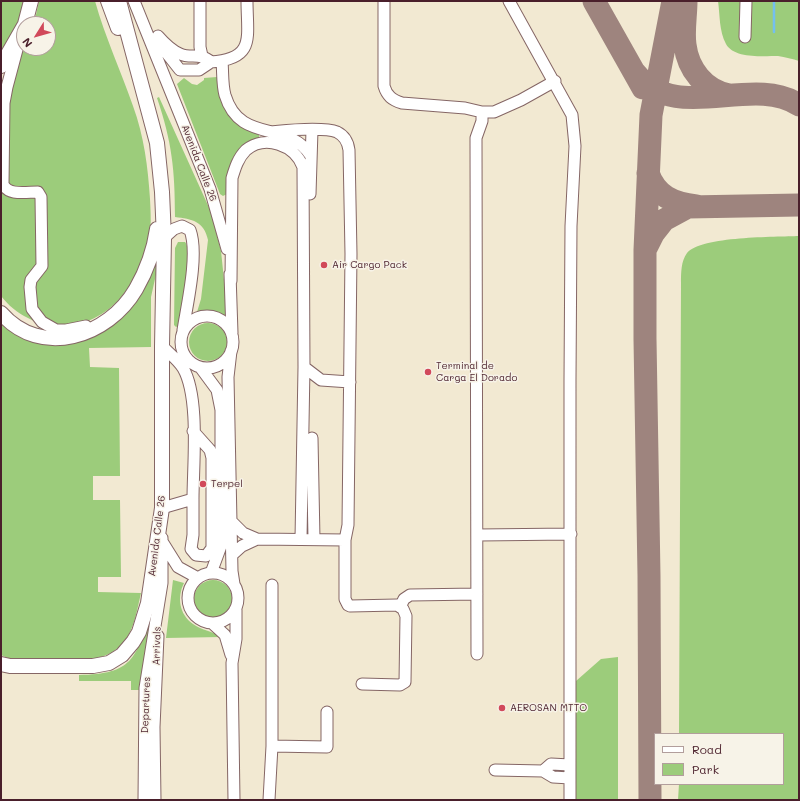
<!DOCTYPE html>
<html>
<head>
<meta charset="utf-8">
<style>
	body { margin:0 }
	#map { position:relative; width:800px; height:801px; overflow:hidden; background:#f2e9d2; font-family:Mali,sans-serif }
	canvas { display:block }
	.frame { position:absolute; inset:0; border:2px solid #4a1f2b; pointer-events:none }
	.legend { position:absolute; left:654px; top:733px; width:130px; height:52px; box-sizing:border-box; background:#f7f3e8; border:1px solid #b29e9c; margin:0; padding:5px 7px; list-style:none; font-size:12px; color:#4a1f2b }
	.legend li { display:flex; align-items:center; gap:8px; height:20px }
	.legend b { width:20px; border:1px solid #b29e9c }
	.north { position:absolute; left:16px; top:16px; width:40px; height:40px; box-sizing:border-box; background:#f7f3e8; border:1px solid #b29e9c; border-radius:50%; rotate:233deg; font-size:11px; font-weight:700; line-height:16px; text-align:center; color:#4a1f2b }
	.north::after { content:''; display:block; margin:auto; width:14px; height:18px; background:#d1495b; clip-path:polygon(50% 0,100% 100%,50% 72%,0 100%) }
</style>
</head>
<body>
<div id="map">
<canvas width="800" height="801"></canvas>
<div class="frame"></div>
<ul class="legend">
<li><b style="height:5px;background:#fff"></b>Road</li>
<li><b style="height:11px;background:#9ccc7b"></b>Park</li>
</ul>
<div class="north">N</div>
</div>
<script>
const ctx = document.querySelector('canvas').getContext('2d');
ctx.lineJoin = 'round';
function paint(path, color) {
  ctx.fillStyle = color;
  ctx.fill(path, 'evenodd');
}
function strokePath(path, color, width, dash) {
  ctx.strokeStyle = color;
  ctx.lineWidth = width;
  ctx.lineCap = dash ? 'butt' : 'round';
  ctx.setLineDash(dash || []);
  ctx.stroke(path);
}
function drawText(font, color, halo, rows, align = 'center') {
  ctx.font = font + ' Mali,sans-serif';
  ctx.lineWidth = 3;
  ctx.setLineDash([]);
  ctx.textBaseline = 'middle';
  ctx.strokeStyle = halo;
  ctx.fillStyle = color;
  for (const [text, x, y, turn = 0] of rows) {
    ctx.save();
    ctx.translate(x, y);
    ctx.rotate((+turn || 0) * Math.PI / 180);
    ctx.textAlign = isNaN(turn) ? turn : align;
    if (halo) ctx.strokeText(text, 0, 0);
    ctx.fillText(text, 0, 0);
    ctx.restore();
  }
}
const green = new Path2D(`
	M1,1H27L25,12L1,62Z
	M39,1H95C105,37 121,71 133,106C144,136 148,167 150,199C151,218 152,240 145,259C143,266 137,273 133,280C120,303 102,318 76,325C48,331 18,318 1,296V83L24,46V48H48V24H34Z
	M718,1H799V61C793,59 785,57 778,56C764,56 734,59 726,44C719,31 720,15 718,1Z
	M217,77L238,123L259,135V139C228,153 229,163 227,194L223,196L220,194L177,84L184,78L192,84L197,85L204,80V78Z
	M159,97L211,212L221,251L228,318C217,310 209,310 197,312L201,299L208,240C204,221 192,219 175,217C175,170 172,142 157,98Z
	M799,236V800H678L679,784H783V734H679L681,283C681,273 681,261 687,253C701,236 776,237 799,236Z
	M178,242H185C194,252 181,312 178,326L176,327L174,325L175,248Z
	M161,252L151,297V347L89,348L90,367L119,368L120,476H93V500H120L121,577H98V592L141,593C134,624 131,650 95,659L15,661L1,655V319L11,328L87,338L153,268Z
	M189 342a19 19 0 1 1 38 0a19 19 0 1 1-38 0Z
	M194 599a19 19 0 1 1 38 0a19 19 0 1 1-38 0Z
	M173,580L184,583C177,597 179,614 193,624C201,630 212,631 221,637L166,638Z
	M151,613L142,690H131V681H79V675C133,674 135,659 151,613Z
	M618,657V800H576V681L601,659Z`);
const stream = new Path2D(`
	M774,1V32`);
const taxiway = new Path2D(`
	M594,1L643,88
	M686,1C686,15 683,31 685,45C688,69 704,90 729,95
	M636,74C676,124 752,74 799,105
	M648,173C656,196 673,203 696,206
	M646,248L653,234L664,220L688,207L799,205
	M650,800L649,576L645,339V250L651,115L673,1`);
const minor = new Path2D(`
	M134,1L210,189L227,249
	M200,1V47L202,56
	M384,1V86C387,96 392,100 402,103L465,108L482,112H494L521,100L555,81
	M509,1L572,115L575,146L571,226L570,380V800
	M158,36C165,44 171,50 180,54C191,59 200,52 211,62C256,59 247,37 247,1
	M745,37L746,1
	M19,42L7,87L4,103L3,184C8,196 26,192 38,192L41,197L42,266L31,280L30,287L32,309L42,322L56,330H66L86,326
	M162,44L165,51L180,70H199L211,62
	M222,61C223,72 222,84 225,95C240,145 288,119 311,156
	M271,132C285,130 325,127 337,132C345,136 348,142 349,150L351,254L348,525L345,540V599L348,605L350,606L397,605L403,609L406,616L405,682L400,685L362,684
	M310,194L312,130
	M164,238L174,229L182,226L190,230C199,254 187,305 183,330
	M230,274L232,333
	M231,281L232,178C235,168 238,158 246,150C265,134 295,145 303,167L304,367L301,539
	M181 342a26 26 0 1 1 52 0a26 26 0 1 1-52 0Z
	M162,346C169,353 178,360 183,368C200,397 193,465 193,499L162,508V515
	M231,351L228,377L232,571L234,584
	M200,367L217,390L221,410V546L211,573
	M304,367L321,380L350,382
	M312,438L314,539
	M193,499V535L191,549L196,555L206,556L212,548V458L210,450L193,431
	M231,521L243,533L257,539L345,540
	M478,535L571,534
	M163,543L178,567L198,578
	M232,555L242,546L257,539
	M188 598a25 25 0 1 1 50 0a25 25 0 1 1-50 0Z
	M400,607L404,599L410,595L477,594
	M213,624L225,635L231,655
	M477,654L476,138L482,121V112
	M272,746L327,747V712
	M495,770L543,771L553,777L570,778
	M543,771L551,764L570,765
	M144,800L145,688L162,583V538
	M155,800L154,727L158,636
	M234,800L232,663L236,639V610
	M269,800L272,746V585`);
const major = new Path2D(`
	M108,1L118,28
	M25,24L31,1
	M1,66L24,26
	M1,313C41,359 108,337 136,289C147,270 154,250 157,229
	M1,664L10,666H93L109,663L122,655L133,642L139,632L148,603L162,508V346L164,238L162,192L157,143L119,1`);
const markers = [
	[324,265,4,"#d1495b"],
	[428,372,4,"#d1495b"],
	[203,484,4,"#d1495b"],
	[502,708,4,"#d1495b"]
];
const streetNames = [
	["Avenida Calle 26",199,163,69],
	["Avenida Calle 26",157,536,-83],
	["Arrivals",157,646,-88],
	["Departures",146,705,-88]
];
const poiNames = [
	["Air Cargo Pack",332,265],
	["Terminal de",436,366],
	["Carga El Dorado",436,378],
	["Terpel",211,484],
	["AEROSAN MTTO",510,708]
];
paint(green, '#9ccc7b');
strokePath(stream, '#74bfee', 2.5);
strokePath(taxiway, '#9e847e', 23);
strokePath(minor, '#856665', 13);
strokePath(major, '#856665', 16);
strokePath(minor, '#fff', 11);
strokePath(major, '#fff', 14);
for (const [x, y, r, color] of markers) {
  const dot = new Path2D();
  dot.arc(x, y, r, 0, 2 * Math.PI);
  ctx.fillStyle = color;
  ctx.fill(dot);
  strokePath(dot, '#f7f3e8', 1.5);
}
drawText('10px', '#4a1f2b', '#f7f3e8', streetNames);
drawText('10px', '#4a1f2b', '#f7f3e8', poiNames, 'left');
</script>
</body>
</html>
